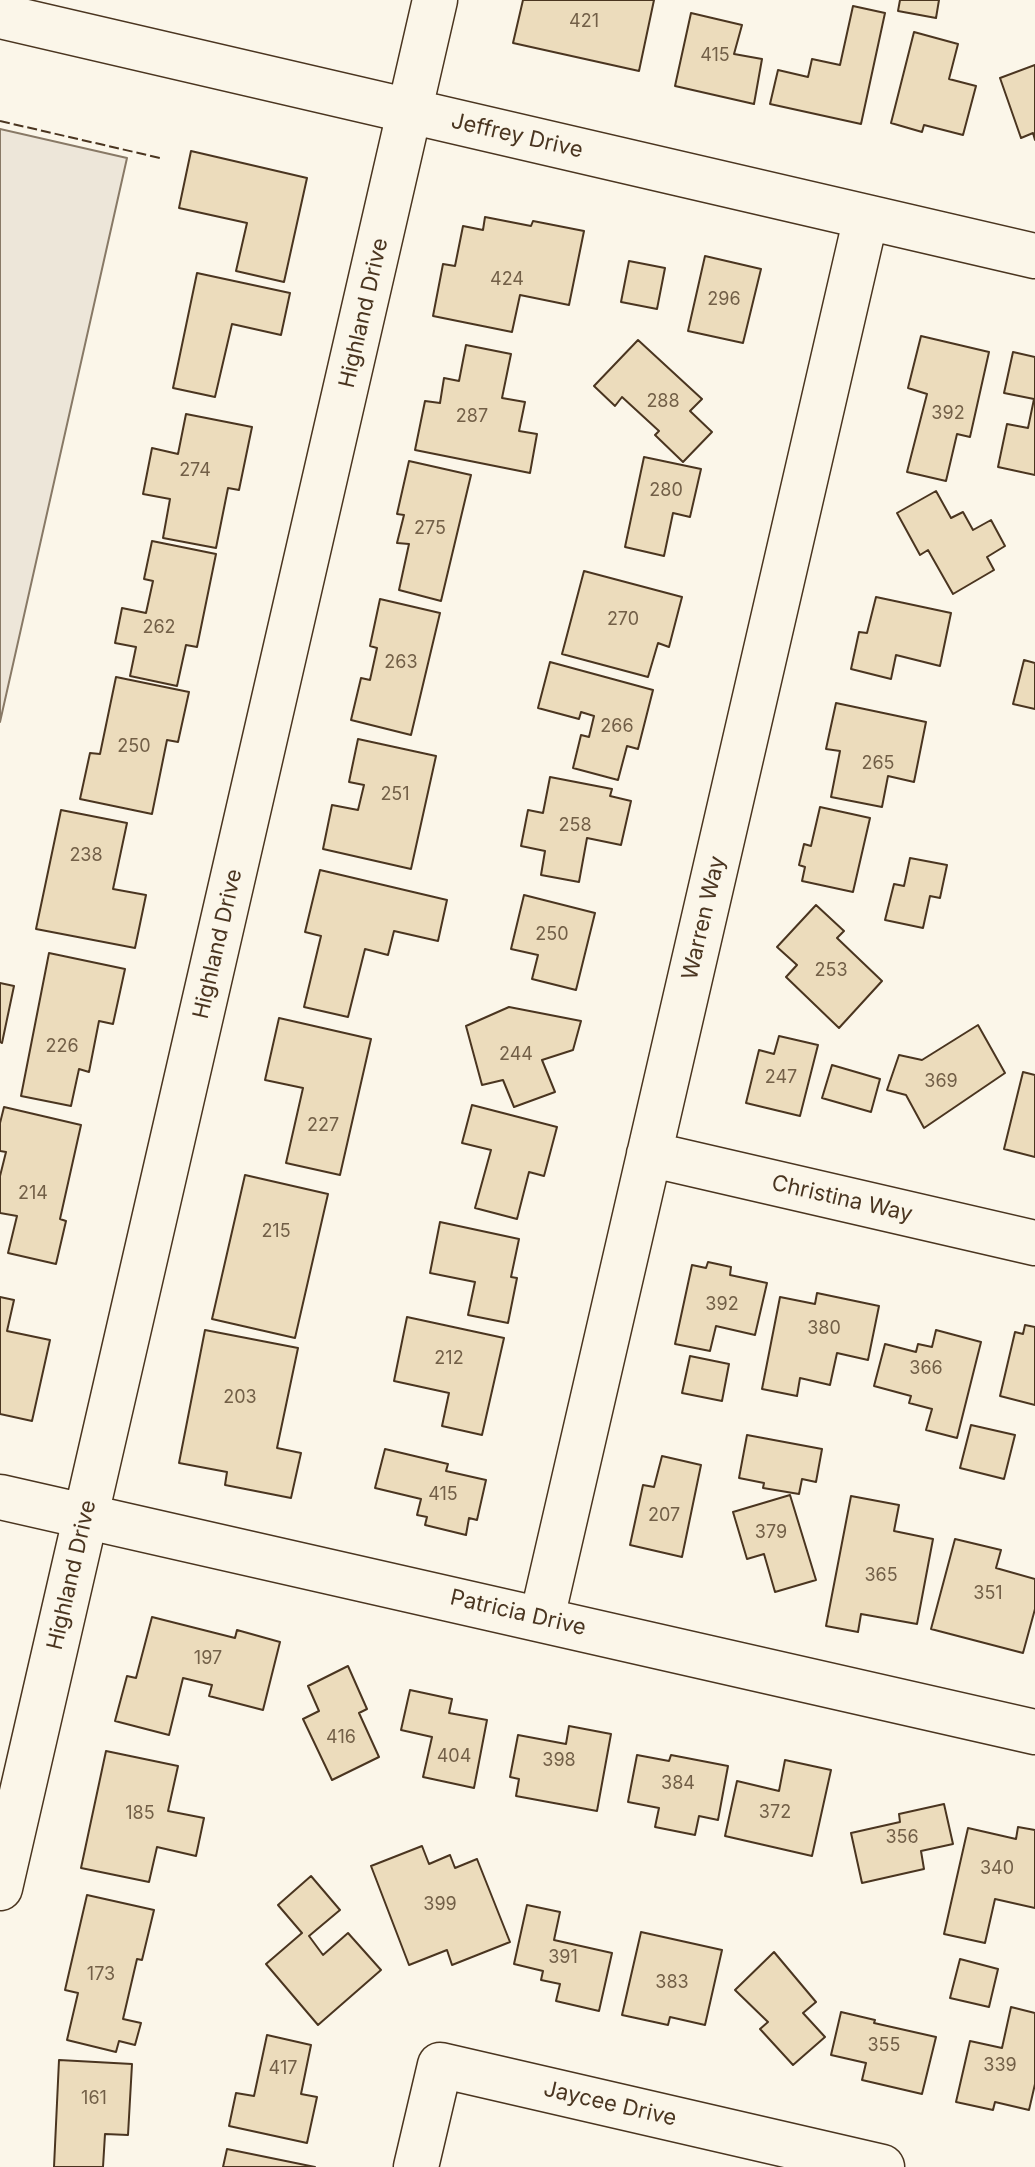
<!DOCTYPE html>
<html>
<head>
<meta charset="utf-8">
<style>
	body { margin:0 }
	canvas { display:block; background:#fbf6e9 }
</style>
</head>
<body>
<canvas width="1035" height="2167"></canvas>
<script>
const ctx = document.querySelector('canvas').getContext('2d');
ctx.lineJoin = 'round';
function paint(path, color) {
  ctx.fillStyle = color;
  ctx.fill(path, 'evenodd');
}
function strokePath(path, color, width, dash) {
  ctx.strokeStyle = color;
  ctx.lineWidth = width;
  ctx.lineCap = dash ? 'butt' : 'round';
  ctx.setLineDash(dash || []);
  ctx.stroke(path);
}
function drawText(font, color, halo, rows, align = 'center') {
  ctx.font = font + ' Inter,sans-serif';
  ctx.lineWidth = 6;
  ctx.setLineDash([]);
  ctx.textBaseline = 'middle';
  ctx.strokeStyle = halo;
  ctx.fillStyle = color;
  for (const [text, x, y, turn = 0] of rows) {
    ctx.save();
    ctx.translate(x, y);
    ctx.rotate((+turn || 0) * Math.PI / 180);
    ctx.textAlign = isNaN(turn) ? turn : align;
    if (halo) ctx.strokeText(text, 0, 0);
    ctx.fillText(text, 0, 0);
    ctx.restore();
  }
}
const green = new Path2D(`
	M0,129L127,158L0,722Z`);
const building = new Path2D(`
	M523,0H654L639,71L513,43Z
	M900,0H939L936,18L898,11Z
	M853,6L885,13L861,124L770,104L778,70L808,77L812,59L840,65Z
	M691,13L742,25L734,54L762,59L754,104L675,86Z
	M914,32L958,44L949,79L976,86L963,135L924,125L922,132L891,123Z
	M1035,65V140L1033,133L1021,138L1000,78Z
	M191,151L307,178L284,282L236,271L247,223L179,208Z
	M485,217L531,226L533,221L584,231L569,305L520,295L512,332L433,316L443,264L455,266L463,226L483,230Z
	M705,256L761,269L743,343L688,331Z
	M629,261L665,268L657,309L621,302Z
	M197,273L290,293L281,335L232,324L215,397L173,388Z
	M921,336L989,352L970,437L957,434L946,481L907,472L927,394L908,388Z
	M638,340L702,399L690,411L712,432L683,462L655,435L659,431L622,397L615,406L594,386Z
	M466,345L511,354L502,398L525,402L519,431L537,434L530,473L415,450L425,401L440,403L444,378L459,381Z
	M1013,352L1035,357V475L998,467L1007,424L1028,428L1034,399L1004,393Z
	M186,414L252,427L239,490L228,488L216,548L163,538L170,499L143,494L152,448L178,454Z
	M644,457L701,469L690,517L673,513L664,556L625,547Z
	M409,461L471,475L441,601L399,590L409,544L397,543L404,515L397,514Z
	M936,491L951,518L963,512L973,530L991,520L1005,546L987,557L994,570L953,594L928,550L920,555L897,513Z
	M152,541L216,554L197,647L186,645L177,686L130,676L136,647L115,643L122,608L146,613L153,581L144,579Z
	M584,571L682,597L669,647L658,643L648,677L562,654Z
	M876,597L951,613L940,666L896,655L891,679L851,669L859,632L867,633Z
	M380,599L440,613L411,735L351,720L361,678L370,680L377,648L370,646Z
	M1024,660L1035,663V709L1013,704Z
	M550,662L653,690L638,749L627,746L618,780L573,768L581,735L589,737L594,716L581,712L579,719L538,708Z
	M116,677L189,692L178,742L167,740L152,814L80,799L90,753L100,754Z
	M836,703L926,722L914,782L888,776L882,807L831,797L840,751L826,749Z
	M358,739L436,756L411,869L323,849L332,805L358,810L364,785L349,782Z
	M550,777L612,789L610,796L631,801L621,845L587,838L579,882L541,875L545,851L521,846L528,810L543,813Z
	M820,807L870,818L853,892L802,881L805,867L799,865L804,844L811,846Z
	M61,810L127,823L113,889L146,895L135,948L36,929Z
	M910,858L947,865L940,898L930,896L923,928L885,920L894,884L904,886Z
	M320,870L447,900L438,941L394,931L388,955L365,949L348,1017L304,1007L321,936L305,932Z
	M524,895L595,913L576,990L532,979L538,955L511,949Z
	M816,905L844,931L837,938L882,981L839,1028L786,977L797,965L777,947Z
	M49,953L125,969L113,1024L99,1021L89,1072L79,1069L71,1106L21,1096Z
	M0,983L14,986L2,1043L0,1042Z
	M509,1007L581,1021L573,1050L542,1060L555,1092L514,1107L503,1080L482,1085L466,1026Z
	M279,1018L371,1039L340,1175L286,1163L303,1088L265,1080Z
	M978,1025L1005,1073L924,1128L906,1095L887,1090L899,1055L922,1060Z
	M779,1036L818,1045L800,1116L746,1103L759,1050L774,1054Z
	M832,1065L880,1079L871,1112L822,1098Z
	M1023,1072L1035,1075V1157L1004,1149Z
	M472,1105L557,1127L544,1176L529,1172L517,1219L475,1208L491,1150L462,1143Z
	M4,1107L81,1125L60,1219L66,1221L56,1264L8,1253L17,1216L0,1213V1176L6,1152L0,1151V1123Z
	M245,1175L328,1194L295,1338L212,1319Z
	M440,1222L519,1239L511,1277L517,1278L508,1323L468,1315L475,1282L430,1273Z
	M708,1262L731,1267L730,1275L767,1283L755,1335L716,1326L710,1351L675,1344L692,1265L706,1268Z
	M817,1293L879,1306L868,1360L837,1353L830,1385L800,1378L797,1396L762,1389L780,1297L815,1304Z
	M0,1297L14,1300L7,1331L50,1340L32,1421L0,1414Z
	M407,1317L504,1338L482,1435L442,1426L449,1393L394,1381Z
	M1025,1325L1035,1327V1405L1000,1396L1015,1332L1023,1334Z
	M205,1330L298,1348L277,1448L301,1453L291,1498L225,1485L227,1472L179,1463Z
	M936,1330L981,1342L957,1438L926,1430L932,1409L909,1403L911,1396L874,1386L885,1344L916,1352L918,1344L932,1347Z
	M690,1356L729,1364L722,1401L682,1393Z
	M971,1425L1015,1435L1004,1479L960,1468Z
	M747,1435L822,1449L816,1482L802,1479L799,1494L763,1488L764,1483L739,1478Z
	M385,1449L448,1464L446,1471L486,1480L477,1520L469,1518L466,1535L425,1525L427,1517L417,1515L421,1499L375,1488Z
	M662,1456L701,1465L682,1557L630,1545L643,1485L654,1487Z
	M790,1495L816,1580L775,1592L764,1554L747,1559L733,1512Z
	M851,1496L899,1505L894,1531L933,1539L917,1624L861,1614L858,1632L826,1626Z
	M955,1539L1001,1550L996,1568L1035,1579V1609L1023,1653L931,1629Z
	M152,1617L235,1638L237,1630L280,1642L263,1710L209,1696L212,1685L183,1678L169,1735L115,1721L127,1676L136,1678Z
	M348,1666L367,1709L359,1713L379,1757L332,1780L303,1719L319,1711L308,1686Z
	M410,1690L452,1699L449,1713L487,1720L474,1788L423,1777L432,1737L401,1730Z
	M569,1726L611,1734L597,1811L516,1796L519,1779L510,1777L518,1735L566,1744Z
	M106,1751L178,1766L168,1811L204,1818L196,1856L157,1847L149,1882L81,1868Z
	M637,1755L669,1761L671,1755L728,1766L718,1820L699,1816L695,1835L655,1827L659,1808L628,1802Z
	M785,1760L831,1770L812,1856L725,1836L737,1781L779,1791Z
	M944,1804L953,1844L921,1851L924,1869L862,1883L851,1833L900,1822L899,1814Z
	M1018,1827L1035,1830V1908L995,1899L985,1943L944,1934L968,1828L1016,1839Z
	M422,1846L429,1864L450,1855L455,1868L477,1859L510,1942L452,1965L447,1950L409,1965L371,1866Z
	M311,1876L340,1910L309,1936L323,1955L348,1933L381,1970L318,2025L266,1964L302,1933L278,1905Z
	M87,1895L154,1910L142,1960L137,1959L123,2019L141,2023L135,2045L119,2041L116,2052L67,2040L78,1993L65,1990Z
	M527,1905L560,1912L554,1940L612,1953L599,2011L556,2001L560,1984L541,1980L543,1971L514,1964Z
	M641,1932L722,1950L705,2025L670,2017L668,2025L622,2015Z
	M774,1952L816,2002L803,2013L825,2037L793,2065L760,2029L768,2022L735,1990Z
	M960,1959L998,1969L989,2007L950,1998Z
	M1011,2007L1035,2013V2084L1029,2110L995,2102L993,2110L956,2102L970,2041L1002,2048Z
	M841,2012L875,2020L874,2023L936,2037L922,2094L862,2080L866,2063L831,2055Z
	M267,2035L311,2045L301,2094L317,2097L307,2143L229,2126L236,2093L254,2096Z
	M59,2060L132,2064L128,2135L105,2134L103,2167H54Z
	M227,2149L315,2167H223Z`);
const minor = new Path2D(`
	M0,16L1035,256
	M649,1154L1035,1243
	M0,1497L1035,1732
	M542,1618L866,217
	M0,1888L435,0
	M416,2167L440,2065L882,2167`);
const fence = new Path2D(`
	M0,121L160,158`);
const numberNames = [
	["421",584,22],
	["415",715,56],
	["424",507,280],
	["296",724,300],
	["288",663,402],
	["392",948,414],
	["287",472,417],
	["274",195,471],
	["280",666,491],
	["275",430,529],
	["270",623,620],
	["262",159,628],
	["263",401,663],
	["266",617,727],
	["250",134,747],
	["265",878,764],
	["251",395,795],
	["258",575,826],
	["238",86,856],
	["250",552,935],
	["253",831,971],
	["226",62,1047],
	["244",516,1055],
	["247",781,1078],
	["369",941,1082],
	["227",323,1126],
	["214",33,1194],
	["215",276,1232],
	["392",722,1305],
	["380",824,1329],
	["212",449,1359],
	["366",926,1369],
	["203",240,1398],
	["415",443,1495],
	["207",664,1516],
	["379",771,1533],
	["365",881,1576],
	["351",988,1594],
	["197",208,1659],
	["416",341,1738],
	["404",454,1757],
	["398",559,1761],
	["384",678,1784],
	["372",775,1813],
	["185",140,1814],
	["356",902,1838],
	["340",997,1869],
	["399",440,1905],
	["391",563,1958],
	["173",101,1975],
	["383",672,1983],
	["355",884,2046],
	["339",1000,2066],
	["417",283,2069],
	["161",94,2099]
];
const streetNames = [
	["Jeffrey Drive",517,136,13],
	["Highland Drive",364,313,-77],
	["Warren Way",704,918,-77],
	["Highland Drive",218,944,-77],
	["Christina Way",842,1199,13],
	["Highland Drive",72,1575,-77],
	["Patricia Drive",518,1613,13],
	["Jaycee Drive",610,2104,13]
];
paint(green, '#ede6d9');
strokePath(green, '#887966', 2);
paint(building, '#ecdcbc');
strokePath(building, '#4a3520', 2);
strokePath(minor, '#4a3520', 47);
strokePath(minor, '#fbf6e9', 44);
strokePath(fence, '#4a3520', 2, [10, 4]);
drawText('18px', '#725f47', null, numberNames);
drawText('22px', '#4a3520', '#fbf6e9', streetNames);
</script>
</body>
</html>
